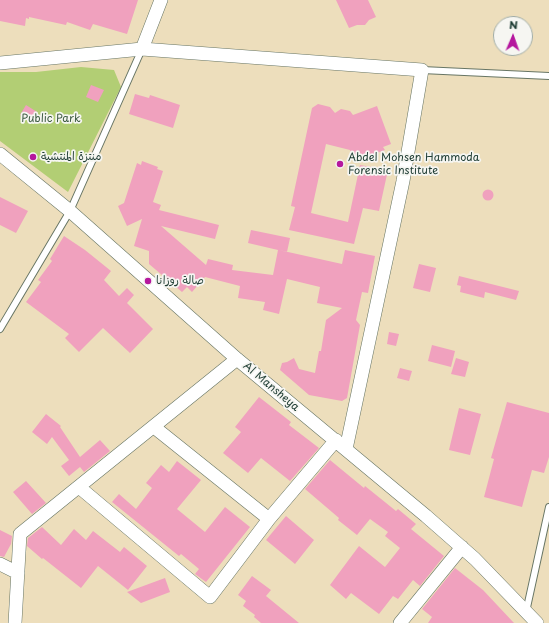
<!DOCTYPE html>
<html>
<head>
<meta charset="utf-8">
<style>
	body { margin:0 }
	#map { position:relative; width:549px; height:623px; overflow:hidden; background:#eddebc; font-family:"Playpen Sans",sans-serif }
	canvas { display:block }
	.north { position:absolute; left:493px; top:16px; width:40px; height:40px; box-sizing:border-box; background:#f6f6f2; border:1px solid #a0aca6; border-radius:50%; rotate:2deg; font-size:11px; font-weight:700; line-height:16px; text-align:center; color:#1f3d34 }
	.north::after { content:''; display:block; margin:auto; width:14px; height:18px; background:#b5179e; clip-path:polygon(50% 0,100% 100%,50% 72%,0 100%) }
</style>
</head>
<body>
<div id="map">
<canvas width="549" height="623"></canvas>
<div class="north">N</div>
</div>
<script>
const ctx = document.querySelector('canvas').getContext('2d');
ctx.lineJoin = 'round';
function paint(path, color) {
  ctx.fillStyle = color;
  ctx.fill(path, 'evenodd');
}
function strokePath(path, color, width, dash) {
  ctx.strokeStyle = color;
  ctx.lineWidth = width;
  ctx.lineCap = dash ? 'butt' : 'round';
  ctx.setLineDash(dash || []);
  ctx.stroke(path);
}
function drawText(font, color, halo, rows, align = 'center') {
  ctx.font = font + ' "Playpen Sans","Playpen Sans Arabic",sans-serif';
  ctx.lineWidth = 3.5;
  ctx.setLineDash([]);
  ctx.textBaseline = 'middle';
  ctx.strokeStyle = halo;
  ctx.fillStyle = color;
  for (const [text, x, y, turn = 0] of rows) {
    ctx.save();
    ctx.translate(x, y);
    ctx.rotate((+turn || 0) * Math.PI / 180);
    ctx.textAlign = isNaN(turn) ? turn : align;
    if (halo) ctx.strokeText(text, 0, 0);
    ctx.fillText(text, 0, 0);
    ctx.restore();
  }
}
const green = new Path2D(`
	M81,67L114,70L121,87L68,192L0,141V72H36Z`);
const building = new Path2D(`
	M0,0H138L127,34L93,24L90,30L67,22L66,25L29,17V19L26,18L25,26L0,21Z
	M336,0H368L376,17L369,20L365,25H357L349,28Z
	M91,85L104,90L98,102L86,97Z
	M135,94L149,98L150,95L180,105L173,128L129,114Z
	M318,104L330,107L335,113L341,109L350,111L353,115L377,106L391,144L383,147L385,150L361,159L362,154L353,157L350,150L326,144L311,213L348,222L360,165L388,170L379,211L363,208L354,244L289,230L295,207L291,206L312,108Z
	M26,105L37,112L32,121L20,115Z
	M142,161L158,167L157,169L163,171L153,202L161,205L159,210L219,225L215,239L161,226L206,265L208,259L233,265L232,270L273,275L278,250L248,243L251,230L290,238L287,252L279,250L342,264L345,250L375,256L368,293L362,292L356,320L360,325L347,398L342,401L309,395L280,370L282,363L287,362L294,358L299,369L315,373L319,351H321L326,320L342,308L317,303L320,287L287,279L279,314L263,310L265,302L238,298L240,286L205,277L192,292L187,287L182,292L149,264V251L134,246L142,219L127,226L118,206L124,203L137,163L141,165Z
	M482.5 195a5.5 5.5 0 1 1 11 0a5.5 5.5 0 1 1-11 0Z
	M0,197L28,211L16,233L0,225Z
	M64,236L85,250L111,271L104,280L119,296L127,288L134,295L127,303L153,329L130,353L103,328L79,352L65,338L69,334L26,302L41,282L38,280L52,261L50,259Z
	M419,264L436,268L430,292L413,288Z
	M459,276L519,291L516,300L485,292L484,298L460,292L461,286L457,285Z
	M389,332L399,334L396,346L387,344Z
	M432,345L455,351L451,367L428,361Z
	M456,358L469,362L465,377L451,374Z
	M400,368L412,371L409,381L397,378Z
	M259,397L291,422L289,425L319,448L290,481L261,458L248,473L223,453L241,432L235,427Z
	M507,402L549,413V457L544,473L532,470L522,507L484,497L494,459L491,458Z
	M459,408L481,414L470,455L449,450Z
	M46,414L61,426L60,427L80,457L100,440L110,451L84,472L80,467L69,476L61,466L69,460L52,437L47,444L32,432Z
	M330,460L364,488L365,486L396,511L398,509L416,524L411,529L444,556L420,586L413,580L398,599L393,596L379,614L351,593L346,599L330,585L359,546L385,567L400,548L385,536L388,532L370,519L357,535L338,520L339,518L305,489Z
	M177,461L201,480L177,509L205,532L225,507L250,527L206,582L195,574L199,569L181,554L179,556L112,502L119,494L136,509L152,488L146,483L161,465L169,472Z
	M26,481L46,503L32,514L13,492Z
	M286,516L314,540L295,564L266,540Z
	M42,527L61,545L74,529L86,540L93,531L120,552L124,547L147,566L128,590L98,566L81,588L43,558L42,559L27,546L28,538Z
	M0,530L12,536L11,544L4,557L0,556Z
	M455,568L483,590L514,623H428L432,617L422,609Z
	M252,576L271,590L266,596L299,623H261L254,617L255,615L243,606L246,601L238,595Z
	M165,578L170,592L141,603L127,592Z`);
const service = new Path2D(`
	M422,70L549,76
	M0,329L70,211L142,49
	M526,612L549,507`);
const minor = new Path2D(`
	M142,49L161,0
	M0,63L142,49L422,70L403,181L346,449
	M0,154L70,211L237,359L426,516L475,559L537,623
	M154,427L269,519
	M79,487L210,597L269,519L336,440
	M0,564L18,573
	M15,623L20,534L237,359
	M400,623L462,547`);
const markers = [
	[33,157,4,"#b5179e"],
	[340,164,4,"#b5179e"],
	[148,281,4,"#b5179e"]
];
const parkNames = [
	["Public Park",51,119]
];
const poiNames = [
	["منتزة المنتشية",41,157],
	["Abdel Mohsen Hammoda",348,158],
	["Forensic Institute",348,171],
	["صالة روزانا",156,281]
];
const streetNames = [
	["Al Mansheya",271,387,40]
];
paint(green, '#b2ce74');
paint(building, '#f0a1be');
strokePath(service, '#677564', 8);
strokePath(minor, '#677564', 14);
strokePath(service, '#fff', 6);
strokePath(minor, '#fff', 13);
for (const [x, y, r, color] of markers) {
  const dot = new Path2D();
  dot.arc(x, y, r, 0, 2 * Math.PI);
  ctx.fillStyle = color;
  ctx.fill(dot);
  strokePath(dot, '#f6f6f2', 1.5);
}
drawText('11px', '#3c5a41', '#f6f6f2', parkNames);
drawText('11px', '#1f3d34', '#f6f6f2', poiNames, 'left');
drawText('11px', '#1f3d34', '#f6f6f2', streetNames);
</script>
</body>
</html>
